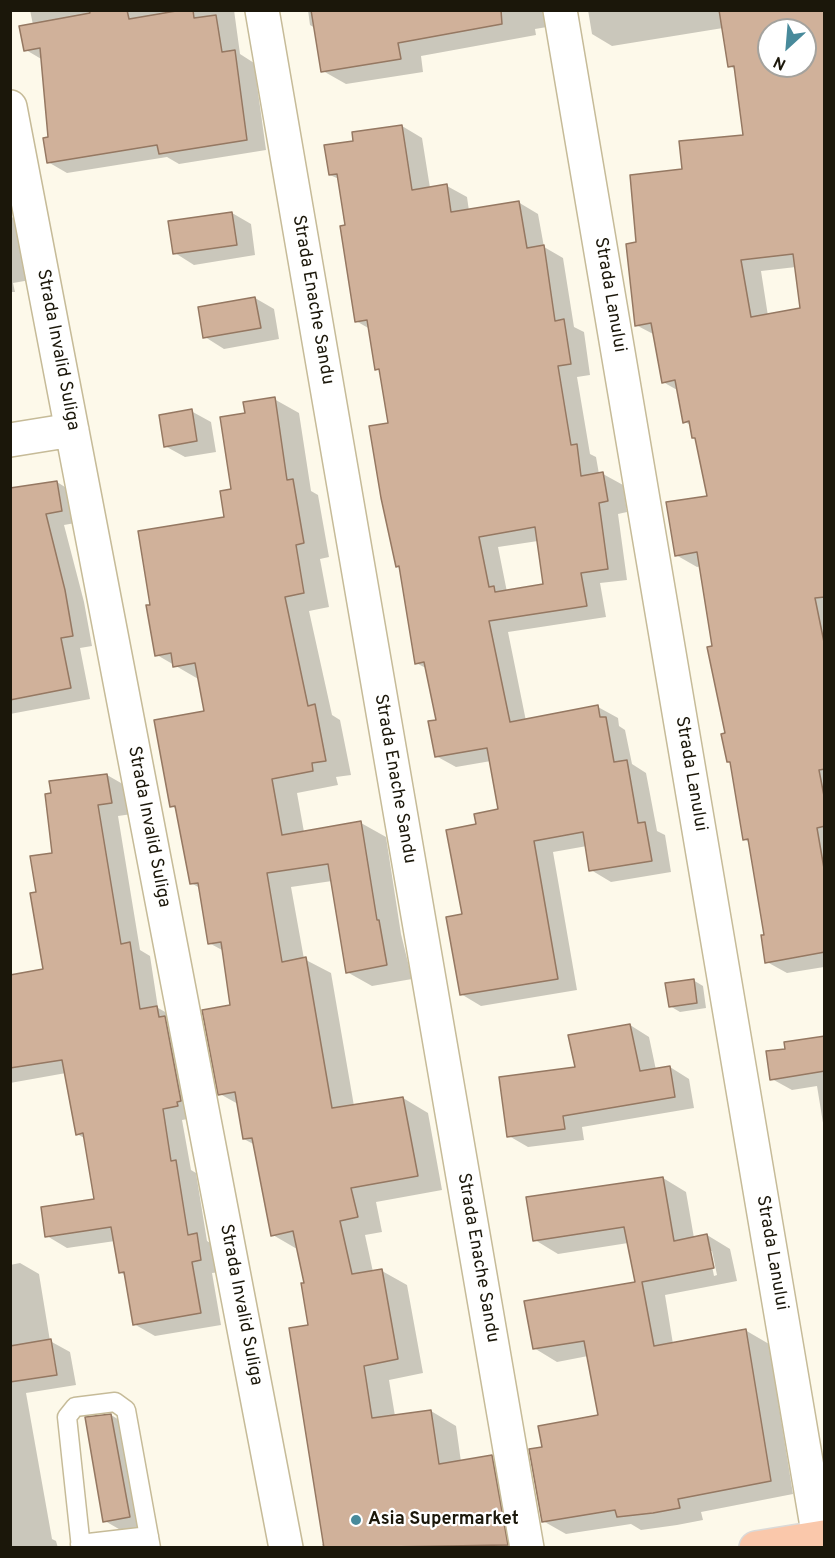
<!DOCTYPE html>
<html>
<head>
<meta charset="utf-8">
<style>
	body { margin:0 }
	#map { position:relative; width:835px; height:1558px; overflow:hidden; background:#fdf9ea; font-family:Overpass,sans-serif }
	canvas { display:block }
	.frame { position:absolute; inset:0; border:12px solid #1b170a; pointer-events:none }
	.north { position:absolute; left:757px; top:18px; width:60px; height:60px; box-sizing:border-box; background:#fff; border:2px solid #a4a29d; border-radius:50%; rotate:206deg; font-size:16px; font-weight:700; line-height:24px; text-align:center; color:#1b170a }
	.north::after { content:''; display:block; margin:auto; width:21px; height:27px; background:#488a9b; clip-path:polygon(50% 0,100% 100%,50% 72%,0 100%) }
</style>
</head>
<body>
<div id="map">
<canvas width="835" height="1558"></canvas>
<div class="frame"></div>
<div class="north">N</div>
</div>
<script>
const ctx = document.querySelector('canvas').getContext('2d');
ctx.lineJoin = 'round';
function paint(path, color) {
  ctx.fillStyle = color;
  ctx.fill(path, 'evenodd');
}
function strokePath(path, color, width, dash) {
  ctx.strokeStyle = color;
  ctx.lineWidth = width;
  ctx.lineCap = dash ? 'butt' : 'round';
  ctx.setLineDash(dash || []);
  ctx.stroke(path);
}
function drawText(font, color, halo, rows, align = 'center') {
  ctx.font = font + ' Overpass,sans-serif';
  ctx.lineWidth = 4.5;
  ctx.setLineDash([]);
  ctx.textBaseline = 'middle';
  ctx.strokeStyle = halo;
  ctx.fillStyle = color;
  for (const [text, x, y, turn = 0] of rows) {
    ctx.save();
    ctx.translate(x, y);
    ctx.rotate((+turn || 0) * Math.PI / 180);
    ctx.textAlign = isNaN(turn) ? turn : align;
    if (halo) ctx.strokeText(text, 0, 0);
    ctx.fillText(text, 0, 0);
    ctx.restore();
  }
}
const shadow = new Path2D(`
	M30,10H234L240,54L254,63L266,150L179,164L167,157L67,173L48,162L50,138L43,60L26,50L33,25Z
	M308,10H544L547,27L535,29L536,35L421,56L423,72L346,84L323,71L315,28L310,25Z
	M588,10H824V967L787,973L767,962L766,936L750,843L744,839L731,763L728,761L714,647L701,566L697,567L676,555L709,497L697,440L694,438L692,426L685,422L679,391L663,382L655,335L636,325L638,244L684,171L744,136L736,70L730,66L723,28L612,46L592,34ZM769,30H805V66H769ZM796,267L802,310L768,316L761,271Z
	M402,126L422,138L430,188L447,186L467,197L469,211L518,202L538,214L544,247L563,258L574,327L584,332L590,375L577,377L590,454L596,457L599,474H603L623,485L627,512L618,514L627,580L600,583L606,617L508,632L526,721L598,707L618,718L619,726L625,730L632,764L646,773L657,831L665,835L671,872L611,882L591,870L587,846L553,852L577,990L481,1006L461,994L463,915L478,826L500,810L491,761L456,767L436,756L437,721L426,668L416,663L401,568L398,566L389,424L381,371L376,369L370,329L356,321L339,179L330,175L355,142ZM538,541L545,586L507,592L498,547Z
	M232,213L251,224L255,255L194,265L175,253Z
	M10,216L26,225L36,279L13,283L15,292H10Z
	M255,298L274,309L279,339L224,349L205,337Z
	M274,399L299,413L311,491L318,495L329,557L320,559L329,607L309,611L332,715L340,720L351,775L336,777L338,785L297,793L304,832L361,823L386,837L401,934L412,979L372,986L347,972L332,881L291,887L304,959L331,973L354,1106L403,1098L428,1113L442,1190L376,1202L382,1232L365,1235L373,1272L382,1271L407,1285L423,1373L389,1380L395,1416L431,1411L456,1426L461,1462L492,1457L517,1471L530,1548H323L322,1544H325L306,1284L297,1249L273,1235L255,1145L244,1139L238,1104L220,1094L232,1006L224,951L209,943L200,888L191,883L177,809L171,806L206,712L200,680L157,655L152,606L226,518L246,414Z
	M191,411L211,422L216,452L185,457L165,446Z
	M57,482L76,494L81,522L64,525L84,602L92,646L80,648L90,699L10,714V490Z
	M107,775L128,787L132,814L118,816L140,950L150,956L158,1008L178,1019L198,1117L182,1120L191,1170L196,1173L207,1241L217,1247L221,1272L212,1273L221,1325L155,1336L134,1324L126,1276L120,1272L115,1241L67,1248L47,1236L96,1200L86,1139L77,1134L66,1073L10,1083V976L44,970L37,894L54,854Z
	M693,980L703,986L706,1008L680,1012L670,1006Z
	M630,1025L649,1037L656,1070L670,1067L689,1079L694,1108L582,1127L584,1140L528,1147L509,1136L576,1068Z
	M824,1037V1129L817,1086L792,1090L772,1079L787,1050Z
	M663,1178L686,1192L694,1238L707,1235L730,1249L737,1281L665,1295L673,1344L745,1330L769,1344L793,1494L701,1512L703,1520L677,1525L641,1530L631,1524L566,1534L543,1521L544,1448L599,1416L588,1356L557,1362L534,1348L636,1283L628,1243L558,1254L535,1240ZM709,1251H712L717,1275L714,1276Z
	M20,1263L39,1274L50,1341L70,1352L76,1385L26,1393L52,1539L56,1541L58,1548H10V1265Z
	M111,1415L131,1427L149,1528L124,1532L105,1521Z`);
const building = new Path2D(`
	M89,10H127L129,19L182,10H193L194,18L216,15L222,52L235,50L247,140L159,154L157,145L47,163L43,138L48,137L40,48L24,51L19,26L90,13Z
	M311,10H501L502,24L398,43L401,59L321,72Z
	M719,10H825V597L815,598L825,647V769L819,770L825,801V826L817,828L825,874V952L765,963L761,935H764L748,839L743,840L730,762H727L721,734L725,733L707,647L712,646L697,552L675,556L666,502L707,496L695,438H692L689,421L683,423L675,380L662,383L651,323L635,326L626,244L636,242L630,175L682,169L679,141L743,135L734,66L728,67ZM769,30H805V66H769ZM793,254L800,308L751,317L741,260Z
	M402,125L412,190L447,184L451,212L519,201L527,248L544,245L555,321L564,319L571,364L558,366L571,445L577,444L581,476L603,472L608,501L599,503L608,569L581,573L587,606L489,621L510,722L598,705L600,717H606L614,762L627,760L638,823L645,822L652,861L589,871L583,832L534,841L558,979L460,995L446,917L462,914L446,830L476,824L474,814L498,809L487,748L435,757L428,721L436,720L424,662L415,664L399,566L396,567L381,498L369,426L388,423L379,369L375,370L367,320L355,322L340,226L345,225L337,174L329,175L324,145L353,141L352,132ZM535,527L543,584L495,592L494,586L489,587L479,537Z
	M232,212L237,245L173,254L168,221Z
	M255,297L261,328L203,338L198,307Z
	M275,397L287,480L293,479L304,543L296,545L304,593L285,597L308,706L315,704L326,761L312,763L313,771L272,779L282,835L361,821L377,920H379L387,965L346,973L328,864L267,873L282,962L306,957L332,1108L403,1097L418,1176L351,1188L358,1217L340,1221L352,1274L382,1269L398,1359L364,1366L372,1418L431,1410L439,1464L492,1455L508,1545L324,1548L289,1328L308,1325L301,1283H304L293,1231L271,1236L252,1138L243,1139L235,1092L218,1095L202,1010L230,1005L221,942L208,944L198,883L190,884L175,806L170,807L154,720L204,711L195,663L173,667L171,653L155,656L146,605H150L138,531L224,517L220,491L231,489L220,417L245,413L243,402Z
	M192,409L197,441L164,447L159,415Z
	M57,481L62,511L46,514L65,590L73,636L61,638L71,688L10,700V488Z
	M107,774L112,803L98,805L121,944L130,942L140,1009L157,1006L159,1017L165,1016L181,1101L177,1102L178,1106L163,1109L171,1161L176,1160L188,1235L197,1233L201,1260L192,1262L201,1313L133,1325L124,1272L119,1273L111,1227L45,1237L41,1207L94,1199L83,1133L76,1135L62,1060L10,1068V975L43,969L30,893L36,892L30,856L52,853L45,794L51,793L49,781Z
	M694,979L697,1003L669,1007L665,983Z
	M630,1024L640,1071L670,1066L675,1097L563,1116L565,1129L507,1137L499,1077L575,1067L568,1035Z
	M825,1036V1071L770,1080L766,1051L785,1049L784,1042Z
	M663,1177L674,1241L707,1234L714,1268L642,1282L654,1346L746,1329L771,1481L678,1499L680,1508L653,1513L617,1517L615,1510L542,1522L529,1449L542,1447L538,1426L598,1415L584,1341L533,1349L524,1301L635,1282L624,1227L533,1241L526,1197Z
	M51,1339L57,1375L10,1382V1346Z
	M111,1414L130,1517L103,1522L85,1417Z`);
const lane = new Path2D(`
	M80,1544L149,1536
	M81,1548L67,1417L75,1407L115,1402L126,1410L151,1548`);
const street = new Path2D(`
	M262,10L527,1548
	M560,10L819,1538
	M10,107L286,1548
	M10,440L72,430`);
const primary = new Path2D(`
	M756,1548L824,1537`);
const markers = [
	[356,1520,6,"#488a9b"]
];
const streetNames = [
	["Strada Lanului",609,295,80],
	["Strada Enache Sandu",312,300,80],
	["Strada Invalid Suliga",57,350,79],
	["Strada Lanului",690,774,80],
	["Strada Enache Sandu",394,779,80],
	["Strada Invalid Suliga",148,827,79],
	["Strada Lanului",771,1253,80],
	["Strada Enache Sandu",477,1258,80],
	["Strada Invalid Suliga",240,1305,79]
];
const poiNames = [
	["Asia Supermarket",368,1520]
];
paint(shadow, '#0003');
paint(building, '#d0b19a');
strokePath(building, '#957862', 1.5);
strokePath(lane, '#c6bb98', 21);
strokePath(street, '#c6bb98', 36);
strokePath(primary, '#dbdad8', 36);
strokePath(lane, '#fff', 18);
strokePath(street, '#fff', 33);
strokePath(primary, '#fac8ab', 33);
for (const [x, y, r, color] of markers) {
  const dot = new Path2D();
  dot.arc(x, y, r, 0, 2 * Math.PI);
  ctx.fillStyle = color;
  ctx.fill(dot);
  strokePath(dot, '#fff', 2);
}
drawText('18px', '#1b170a', '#fff', streetNames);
drawText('bold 18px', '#1b170a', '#fff', poiNames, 'left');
</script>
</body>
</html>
